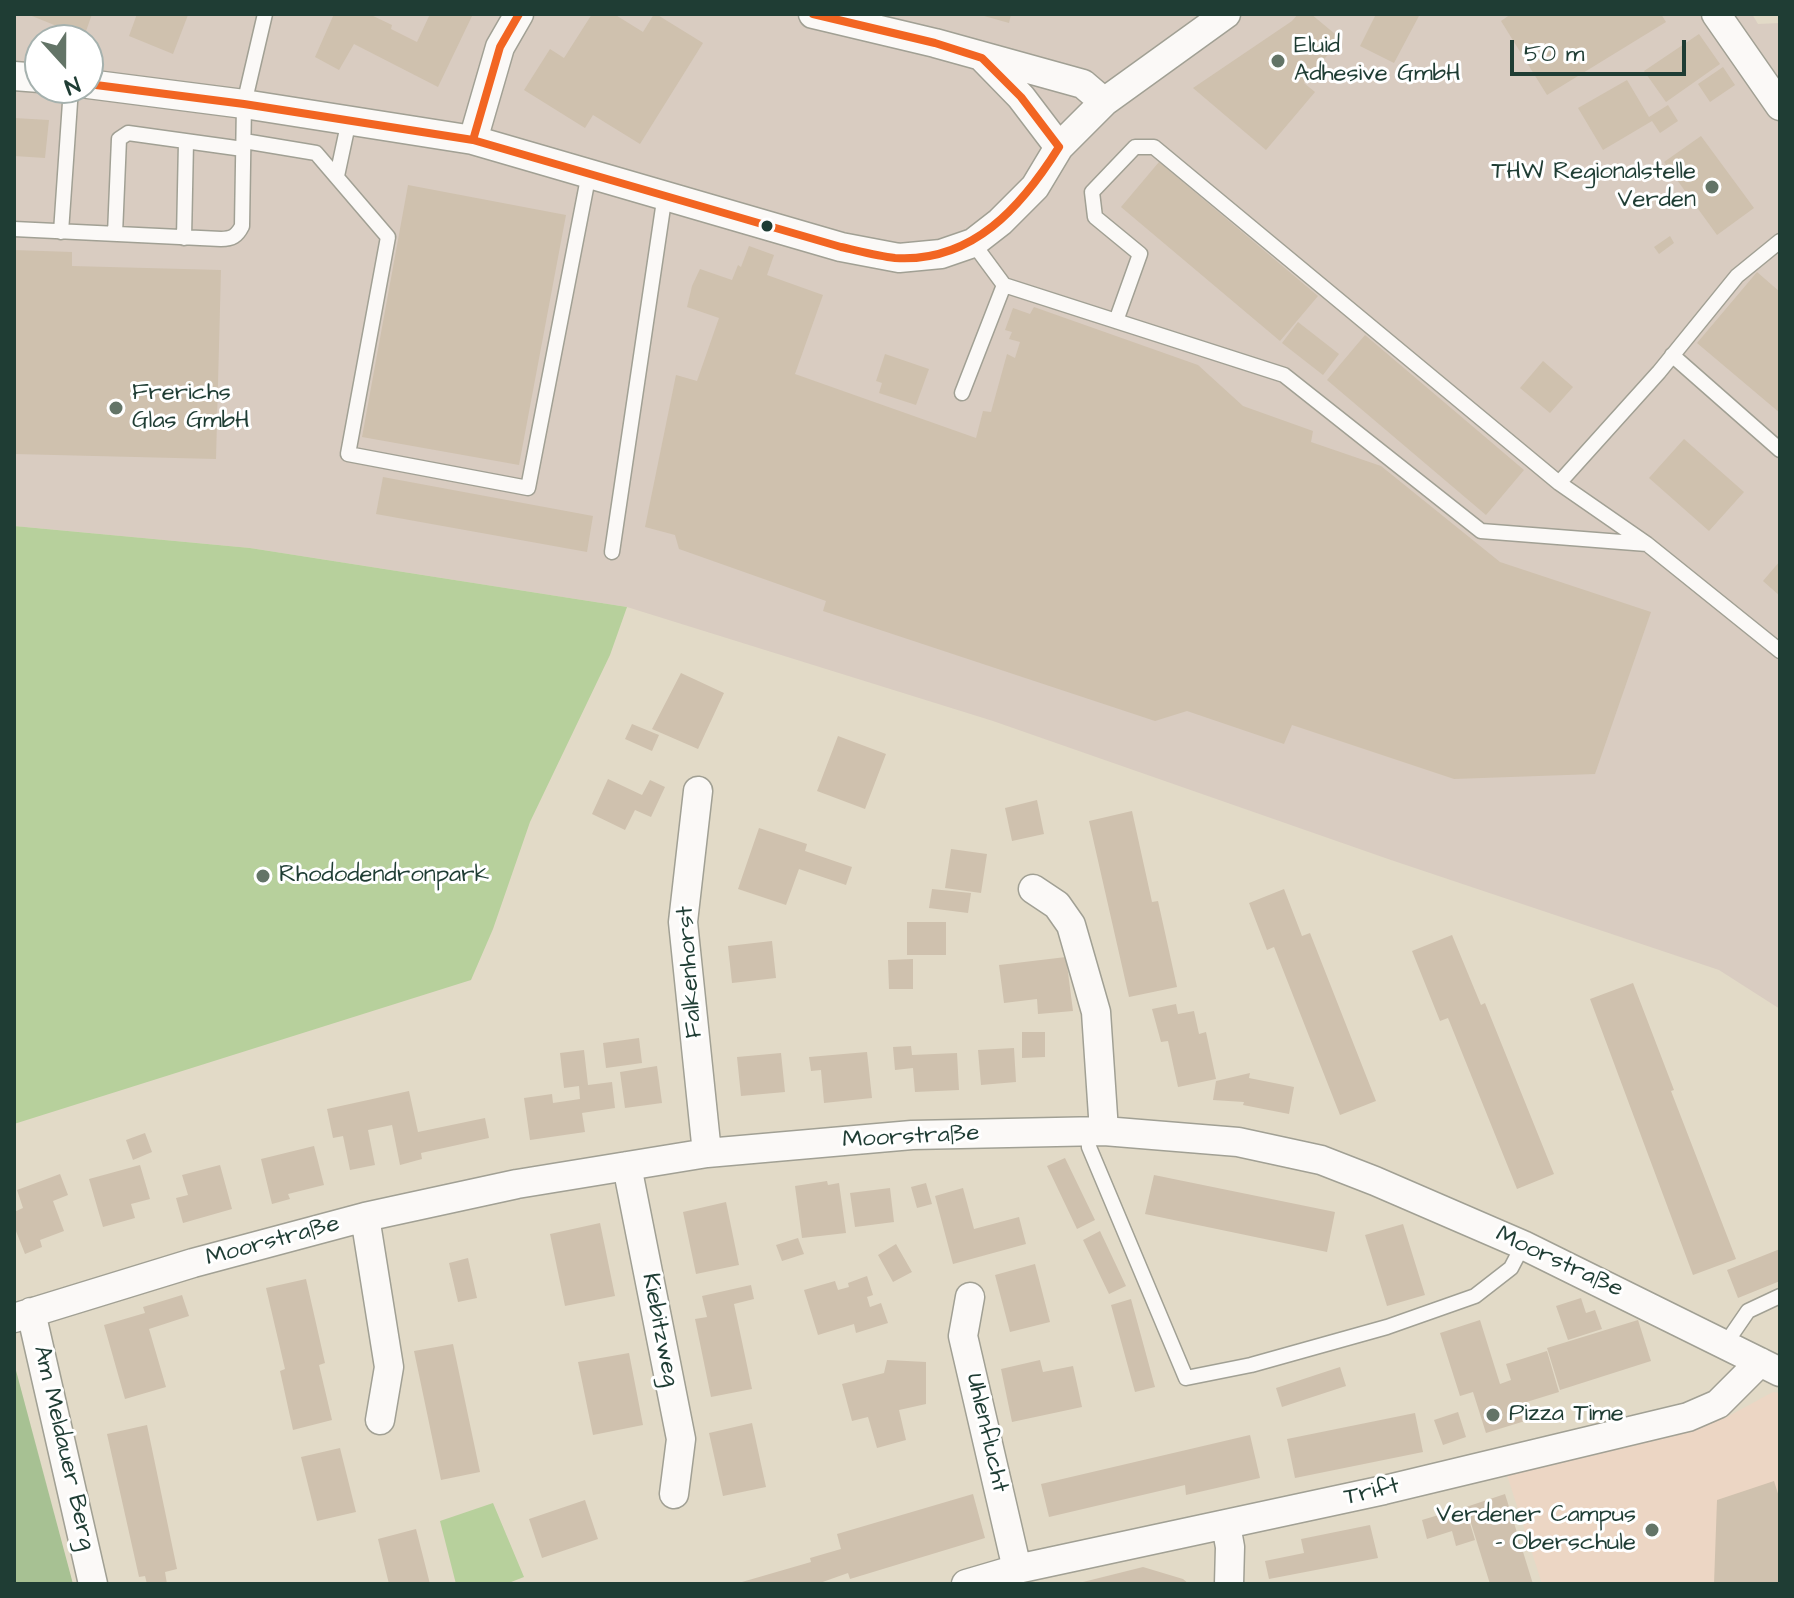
<!DOCTYPE html>
<html>
<head>
<meta charset="utf-8">
<style>
	body { margin:0 }
	#map { position:relative; width:1794px; height:1598px; overflow:hidden; background:#e2dac7; font-family:"Architects Daughter",sans-serif }
	canvas { display:block }
	.frame { position:absolute; inset:0; border:16px solid #1f3d34; pointer-events:none }
	.north { position:absolute; left:24px; top:24px; width:80px; height:80px; box-sizing:border-box; background:#fff; border:2px solid #a5b1ae; border-radius:50%; rotate:159deg; font-size:22px; font-weight:700; line-height:32px; text-align:center; color:#1f3d34 }
	.north::after { content:''; display:block; margin:auto; width:28px; height:36px; background:#637467; clip-path:polygon(50% 0,100% 100%,50% 72%,0 100%) }
	.scale { position:absolute; left:1510px; top:40px; width:176px; height:36px; box-sizing:border-box; border:4px solid #1f3d34; border-top:0; padding-left:10px; font-size:24px; line-height:28px; white-space:nowrap; color:#1f3d34; -webkit-text-stroke:6px #fff; paint-order:stroke }
</style>
</head>
<body>
<div id="map">
<canvas width="1794" height="1598"></canvas>
<div class="frame"></div>
<div class="north">N</div>
<div class="scale">50 m</div>
</div>
<script>
const ctx = document.querySelector('canvas').getContext('2d');
ctx.lineJoin = 'round';
function paint(path, color) {
  ctx.fillStyle = color;
  ctx.fill(path, 'evenodd');
}
function strokePath(path, color, width, dash) {
  ctx.strokeStyle = color;
  ctx.lineWidth = width;
  ctx.lineCap = dash ? 'butt' : 'round';
  ctx.setLineDash(dash || []);
  ctx.stroke(path);
}
function drawText(font, color, halo, rows, align = 'center') {
  ctx.font = font + ' "Architects Daughter",sans-serif';
  ctx.lineWidth = 6;
  ctx.setLineDash([]);
  ctx.textBaseline = 'middle';
  ctx.strokeStyle = halo;
  ctx.fillStyle = color;
  for (const [text, x, y, turn = 0] of rows) {
    ctx.save();
    ctx.translate(x, y);
    ctx.rotate((+turn || 0) * Math.PI / 180);
    ctx.textAlign = isNaN(turn) ? turn : align;
    if (halo) ctx.strokeText(text, 0, 0);
    ctx.fillText(text, 0, 0);
    ctx.restore();
  }
}
const built = new Path2D(`
	M1773,1392L1780,1393V1584H1542L1507,1475L1725,1418Z`);
const industrial = new Path2D(`
	M14,14H1752L1758,24L1780,23V1009L1719,970L1391,860L993,721L627,607L250,548L14,526ZM40,40H88V88H40Z`);
const green = new Path2D(`
	M14,526L250,548L627,607L610,655L530,822L493,929L471,980L14,1124Z
	M493,1503L524,1577L506,1584H456L440,1521Z`);
const forest = new Path2D(`
	M14,1363L73,1584H14Z`);
const building = new Path2D(`
	M27,14H92L84,37Z
	M137,14L188,15L173,54L129,36Z
	M334,14H369L392,25L391,29L417,42L430,14H473L438,87L354,44L339,70L315,57Z
	M592,14H614L643,32L654,14H656L703,43L640,144L593,115L585,128L524,90L550,49L564,58Z
	M977,14H1011L1009,23Z
	M1298,14H1311L1341,39L1304,83L1315,92L1266,150L1193,88L1292,21Z
	M1376,14H1420L1394,63L1360,46Z
	M1511,14H1661L1666,22L1547,95L1501,21Z
	M1699,34L1720,64L1666,102L1644,71Z
	M1723,67L1735,85L1710,102L1698,84Z
	M1627,80L1649,117L1668,105L1678,121L1660,133L1652,121L1603,150L1578,108Z
	M14,118L49,120L45,158L14,156Z
	M1701,136L1754,208L1717,235L1664,162Z
	M1159,162L1318,296L1280,341L1121,207Z
	M408,185L566,215L519,465L362,437Z
	M1670,236L1674,243L1659,254L1654,247Z
	M749,246L774,255L767,275L823,295L795,374L976,438L983,411L991,412L1007,354L1015,358L1020,342L1009,339L1012,332L1005,330L1013,308L1030,314L1034,307L1198,365L1243,406L1313,431L1311,442L1381,466L1500,562L1651,612L1595,774L1454,779L1292,725L1284,744L1187,711L1155,721L823,611L826,601L679,549L675,535L645,527L676,375L697,381L719,318L687,307L692,286L700,269L732,280L738,265L741,267Z
	M14,250L72,252V266L221,270L216,459L14,454Z
	M1757,272L1780,292V413L1697,343Z
	M1298,322L1339,354L1323,375L1282,343Z
	M1365,335L1524,470L1486,515L1327,380Z
	M885,354L929,369L916,405L879,393L882,383L876,381Z
	M1543,361L1573,387L1550,413L1520,388Z
	M1684,439L1744,492L1709,531L1649,478Z
	M383,477L593,516L587,552L376,514Z
	M1780,561V596L1763,581Z
	M681,673L724,693L698,749L652,729Z
	M632,724L659,735L652,751L625,739Z
	M838,736L886,754L865,809L817,791Z
	M608,779L642,795L650,780L665,787L651,817L635,810L625,830L592,814Z
	M1037,800L1044,834L1012,841L1005,808Z
	M1132,811L1152,902L1158,901L1177,987L1129,997L1089,821Z
	M759,828L807,844L805,851L852,867L846,885L799,869L786,905L738,889Z
	M951,849L987,854L981,893L945,888Z
	M932,889L971,893L968,913L929,908Z
	M1284,889L1302,936L1310,933L1376,1101L1340,1115L1274,947L1267,950L1249,903Z
	M907,922H946V955H907Z
	M1452,935L1481,1005L1485,1003L1554,1174L1517,1189L1448,1018L1440,1021L1412,951Z
	M772,941L776,978L732,983L728,946Z
	M1066,957L1073,1011L1038,1014L1037,999L1004,1003L999,965Z
	M913,959V989H889L888,960Z
	M1633,983L1674,1090L1671,1091L1736,1259L1693,1275L1590,999Z
	M1176,1004L1178,1014L1194,1011L1199,1034L1206,1032L1216,1079L1178,1087L1168,1041L1161,1042L1152,1009Z
	M1022,1032H1045V1057L1022,1058Z
	M639,1038L642,1063L606,1068L603,1043Z
	M911,1046L912,1055L957,1053L959,1090L915,1092L913,1068L895,1070L893,1047Z
	M1014,1048L1016,1082L981,1085L978,1050Z
	M584,1050L588,1085L612,1082L615,1108L582,1113L585,1132L530,1140L524,1098L552,1094L553,1103L580,1099L579,1086L564,1088L560,1053Z
	M867,1052L872,1098L824,1103L821,1070L811,1071L809,1057Z
	M781,1053L785,1092L741,1096L737,1057Z
	M657,1066L662,1103L625,1108L620,1072Z
	M1250,1073L1249,1078L1294,1087L1289,1114L1243,1105L1244,1102L1213,1100L1216,1081Z
	M409,1091L418,1132L485,1118L489,1138L421,1153L422,1159L400,1165L392,1125L368,1130L375,1165L350,1170L343,1136L333,1138L327,1109Z
	M145,1133L152,1152L133,1160L126,1140Z
	M314,1146L324,1185L288,1194L290,1199L272,1204L261,1159Z
	M1065,1158L1095,1220L1077,1229L1047,1166Z
	M140,1165L150,1199L131,1204L135,1218L103,1227L89,1179Z
	M220,1165L232,1209L183,1223L176,1198L188,1195L182,1175Z
	M60,1174L68,1195L53,1201L64,1231L40,1240L42,1247L25,1254L14,1226V1212L23,1208L17,1190Z
	M1154,1175L1335,1212L1327,1252L1145,1214Z
	M827,1181L828,1185L839,1183L846,1233L802,1238L795,1186Z
	M926,1183L932,1204L917,1208L911,1187Z
	M890,1188L894,1222L855,1227L850,1193Z
	M963,1188L974,1229L1019,1217L1026,1244L953,1264L935,1196Z
	M726,1202L739,1265L696,1274L683,1212Z
	M600,1223L615,1296L565,1306L550,1234Z
	M1403,1224L1425,1295L1387,1306L1365,1235Z
	M1100,1231L1126,1286L1109,1294L1083,1240Z
	M798,1238L804,1254L782,1261L776,1245Z
	M896,1244L912,1272L893,1282L878,1255Z
	M1780,1249V1281L1738,1298L1727,1270Z
	M468,1258L477,1298L458,1302L449,1263Z
	M1035,1264L1050,1322L1010,1332L995,1275Z
	M867,1276L873,1295L867,1297L870,1307L881,1303L888,1323L856,1333L854,1324L818,1335L804,1290L835,1281L838,1290L849,1287L848,1283Z
	M306,1279L325,1363L319,1365L332,1420L293,1430L280,1371L285,1369L266,1288Z
	M751,1285L754,1299L734,1304L752,1389L711,1397L695,1319L707,1317L702,1296Z
	M182,1295L189,1316L149,1329L166,1387L125,1399L104,1325L145,1313L143,1307Z
	M1581,1298L1586,1313L1595,1310L1602,1329L1568,1340L1556,1306Z
	M1131,1299L1155,1387L1135,1392L1111,1305Z
	M1480,1320L1500,1384L1511,1380L1506,1364L1547,1351L1559,1392L1520,1404L1525,1421L1486,1433L1473,1392L1460,1396L1440,1333Z
	M1638,1320L1651,1361L1560,1390L1547,1348Z
	M453,1344L480,1472L441,1480L414,1351Z
	M629,1353L643,1425L593,1435L578,1362Z
	M887,1360L926,1362V1404L899,1410L906,1440L877,1448L868,1417L852,1421L842,1384L884,1373Z
	M1040,1360L1043,1372L1073,1366L1082,1407L1012,1422L1001,1369Z
	M1340,1367L1346,1386L1282,1407L1276,1388Z
	M1458,1412L1466,1437L1443,1445L1434,1420Z
	M1415,1413L1423,1452L1295,1478L1287,1439Z
	M752,1423L766,1487L723,1496L709,1433Z
	M147,1425L177,1569L165,1572L167,1584H147L145,1576L139,1577L107,1434Z
	M1250,1435L1260,1478L1186,1495L1185,1485L1049,1517L1041,1484Z
	M340,1448L356,1512L317,1521L301,1457Z
	M1774,1481L1780,1500V1584H1714L1717,1500Z
	M973,1494L985,1538L850,1579L848,1573L817,1584H735L811,1562L810,1558L841,1549L837,1534Z
	M1505,1494L1533,1584H1490L1466,1507Z
	M585,1500L598,1539L542,1558L529,1519Z
	M1465,1507L1475,1540L1456,1546L1452,1531L1427,1539L1422,1520Z
	M1370,1525L1378,1558L1269,1579L1265,1561L1304,1553L1301,1539Z
	M416,1529L430,1584H389L378,1539Z
	M1143,1567L1183,1579L1189,1584H1075Z`);
const service = new Path2D(`
	M244,141L316,153L388,237L348,454L528,488L589,173
	M337,176L349,120
	M14,229L221,239C232,239 237,236 242,226L244,104L265,14
	M61,232L71,88
	M115,234L119,139L128,133L243,149
	M184,238L186,142
	M1004,285L1284,375L1481,531L1647,544
	M1116,321L1140,254L1095,217L1092,192L1135,147H1154L1559,483L1647,544L1780,651
	M1672,355L1780,450
	M962,393L1004,285L973,243
	M1559,483L1659,372L1737,276L1780,241
	M612,552L665,194
	M1088,1131L1089,1147L1186,1378L1251,1365L1387,1327L1475,1296L1511,1268L1523,1245
	M1726,1343L1748,1311L1780,1296`);
const minor = new Path2D(`
	M813,14L935,43L1083,84L1104,102
	M1716,14L1780,106
	M983,58L1021,97L1059,147
	M14,76L40,78
	M88,84L244,104L473,140L841,247L899,258L941,254L973,243L1000,222L1035,187L1059,147L1104,102L1226,14
	M473,140L500,47L519,14
	M698,791L683,922L707,1153
	M1033,889L1057,905L1071,925L1096,1012L1104,1131
	M627,1166L681,1439L674,1494
	M365,1217L389,1367L380,1420
	M970,1297L963,1336L1017,1569
	M31,1312L93,1584
	M14,1318L193,1263L365,1217L517,1184L707,1153L912,1135L1104,1131L1238,1142L1321,1160L1375,1181L1523,1245L1780,1372
	M1226,1525L1230,1547L1229,1584
	M966,1584L1017,1569L1384,1490L1688,1417L1718,1404L1760,1362`);
const bus1 = new Path2D(`
	M813,14L935,43L982,58L1021,97L1059,147
	M88,84L244,104L473,140L841,247C859,251 877,256 895,258C973,263 1022,206 1059,147
	M473,140L500,47L519,14`);
const markers = [
	[1278,61,8,"#637467"],
	[1712,187,8,"#637467"],
	[767,226,7,"#1f3d34"],
	[116,408,8,"#637467"],
	[263,876,8,"#637467"],
	[1493,1415,8,"#637467"],
	[1652,1530,8,"#637467"]
];
const poiNames = [
	["Eluid",1294,47],
	["Adhesive GmbH",1294,75],
	["THW Regionalstelle",1696,173,"right"],
	["Verden",1696,201,"right"],
	["Frerichs",132,394],
	["Glas GmbH",132,422],
	["Rhododendronpark",279,876],
	["Pizza Time",1509,1415],
	["Verdener Campus",1636,1516,"right"],
	["- Oberschule",1636,1544,"right"]
];
const streetNames = [
	["Falkenhorst",691,972,-94],
	["Moorstraße",911,1138,-3],
	["Moorstraße",273,1242,-15],
	["Moorstraße",1559,1263,25],
	["Kiebitzweg",659,1330,79],
	["Uhlenflucht",986,1433,77],
	["Am Meldauer Berg",63,1448,77],
	["Trift",1372,1493,-13]
];
paint(built, '#ecd6c4');
paint(industrial, '#d9ccc1');
paint(green, '#b7d09c');
paint(forest, '#a7c193');
paint(building, '#cfc1ae');
strokePath(service, '#a1a094', 17);
strokePath(minor, '#a1a094', 31);
strokePath(service, '#fbf9f7', 14);
strokePath(minor, '#fbf9f7', 28);
strokePath(bus1, '#f26522', 8);
for (const [x, y, r, color] of markers) {
  const dot = new Path2D();
  dot.arc(x, y, r, 0, 2 * Math.PI);
  ctx.fillStyle = color;
  ctx.fill(dot);
  strokePath(dot, '#fff', 3);
}
drawText('24px', '#1f3d34', '#fff', poiNames, 'left');
drawText('24px', '#1f3d34', '#fff', streetNames);
</script>
</body>
</html>
